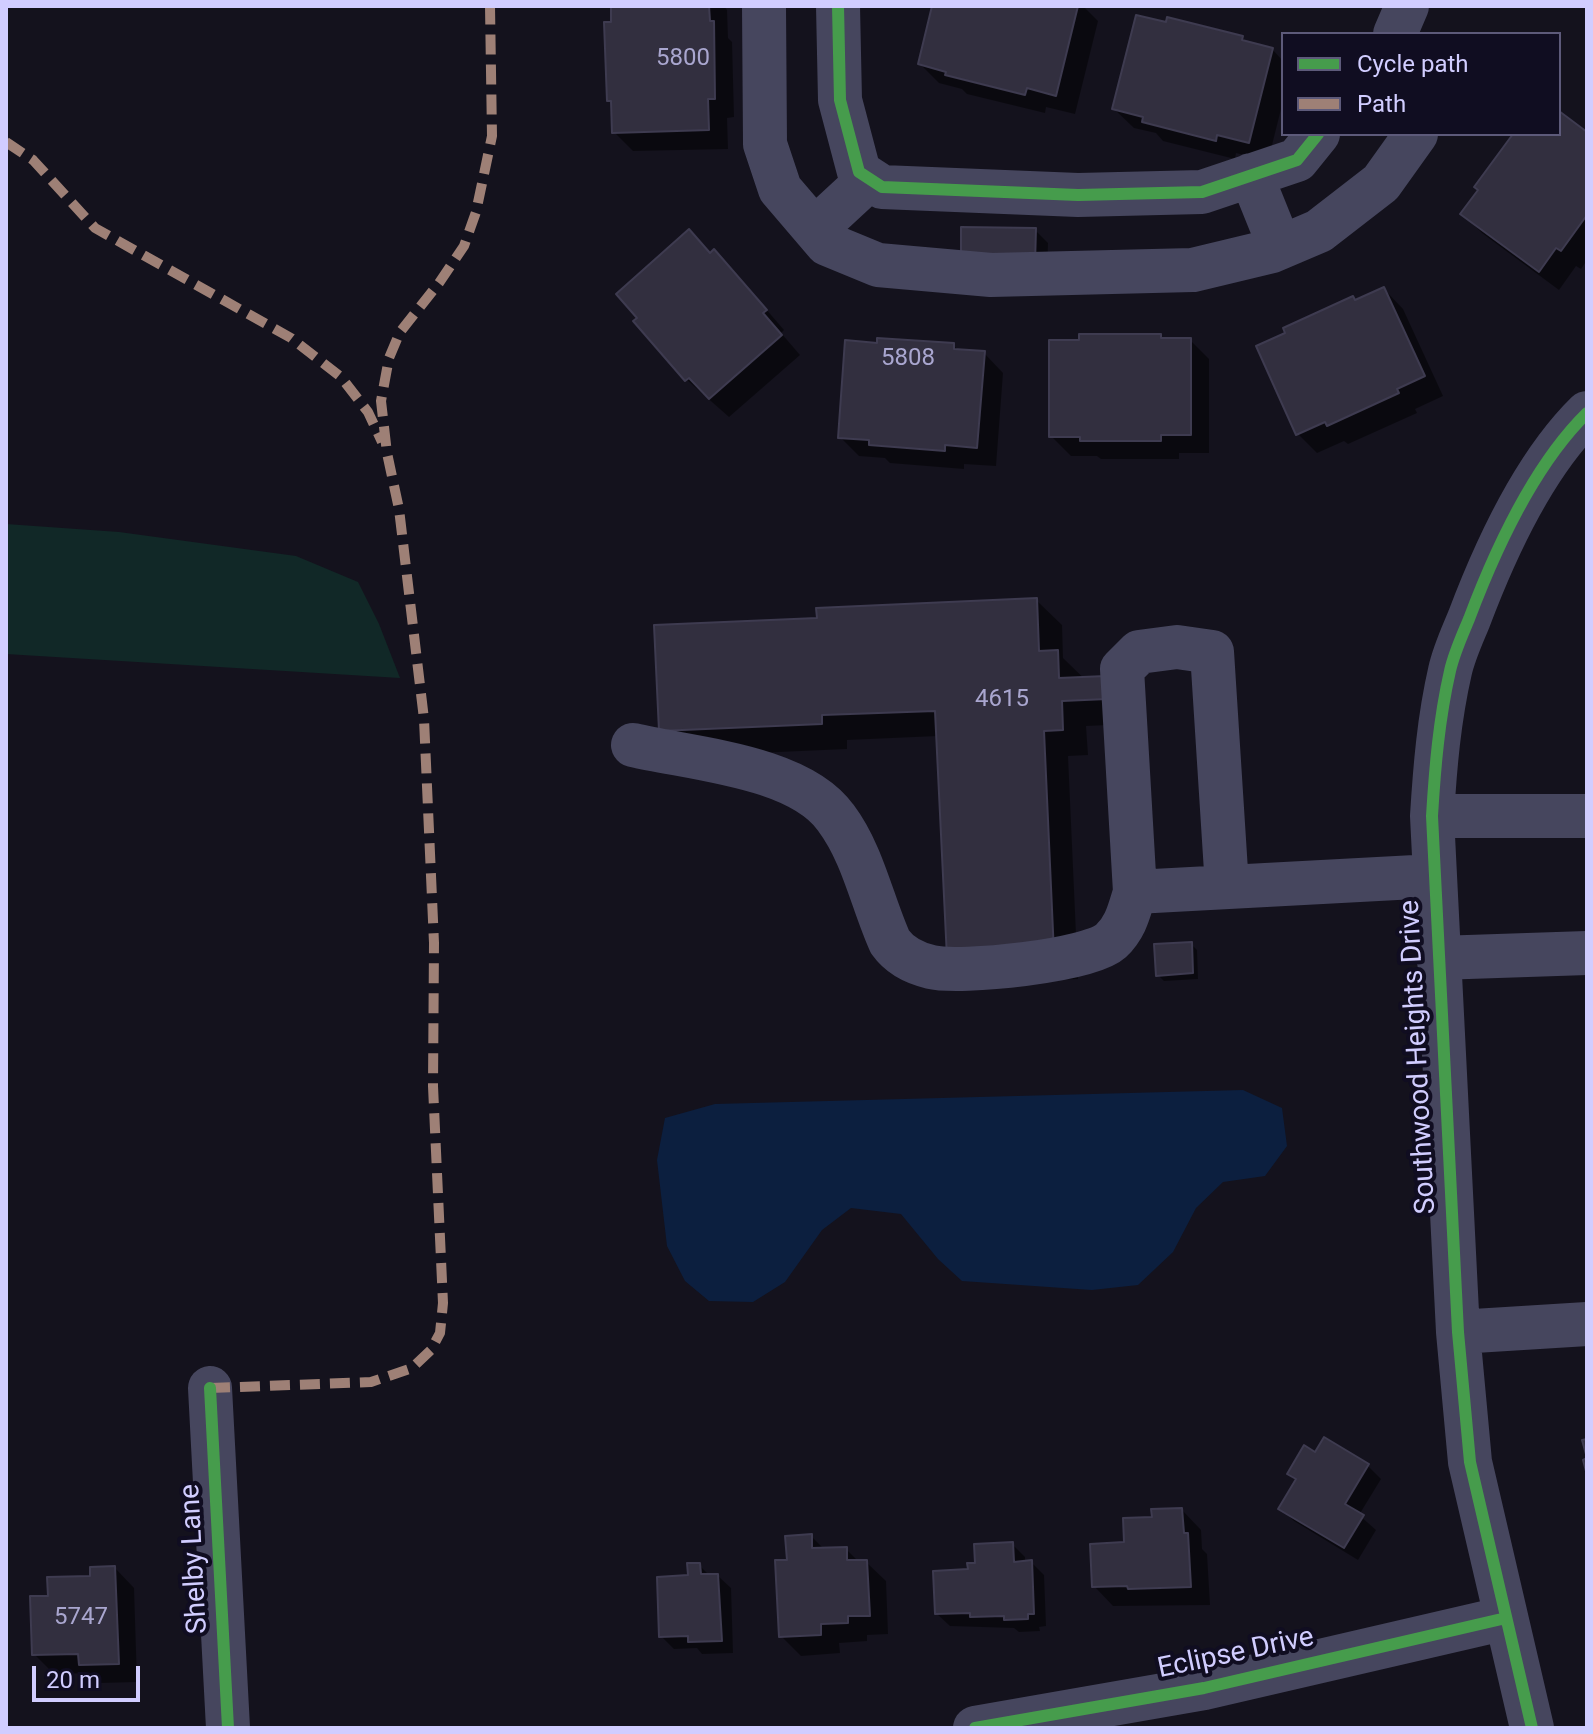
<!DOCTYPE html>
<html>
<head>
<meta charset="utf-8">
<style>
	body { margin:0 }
	#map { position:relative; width:1593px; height:1734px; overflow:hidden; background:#14121d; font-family:Roboto,sans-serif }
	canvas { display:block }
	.frame { position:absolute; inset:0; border:8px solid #d1cdff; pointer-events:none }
	.legend { position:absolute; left:1281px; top:32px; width:280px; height:104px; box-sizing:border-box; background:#100d21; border:2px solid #5d5a7a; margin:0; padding:10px 14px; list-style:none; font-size:24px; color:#d1cdff }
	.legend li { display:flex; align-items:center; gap:16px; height:40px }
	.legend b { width:40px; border:2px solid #5d5a7a }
	.scale { position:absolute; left:32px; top:1666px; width:108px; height:36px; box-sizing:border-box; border:4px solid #d1cdff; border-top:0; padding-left:10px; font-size:24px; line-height:28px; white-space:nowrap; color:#d1cdff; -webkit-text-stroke:6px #100d21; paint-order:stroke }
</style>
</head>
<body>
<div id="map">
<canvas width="1593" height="1734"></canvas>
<div class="frame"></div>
<ul class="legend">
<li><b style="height:10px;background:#469c4c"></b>Cycle path</li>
<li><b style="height:10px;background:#9e8076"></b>Path</li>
</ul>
<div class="scale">20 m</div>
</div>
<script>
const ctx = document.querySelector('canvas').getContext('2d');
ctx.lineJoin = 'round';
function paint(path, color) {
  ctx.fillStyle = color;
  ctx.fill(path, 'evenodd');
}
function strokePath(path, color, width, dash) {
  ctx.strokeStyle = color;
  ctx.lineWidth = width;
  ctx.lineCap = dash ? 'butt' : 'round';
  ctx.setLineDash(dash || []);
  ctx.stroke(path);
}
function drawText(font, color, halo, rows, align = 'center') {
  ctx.font = font + ' Roboto,sans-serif';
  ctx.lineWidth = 8;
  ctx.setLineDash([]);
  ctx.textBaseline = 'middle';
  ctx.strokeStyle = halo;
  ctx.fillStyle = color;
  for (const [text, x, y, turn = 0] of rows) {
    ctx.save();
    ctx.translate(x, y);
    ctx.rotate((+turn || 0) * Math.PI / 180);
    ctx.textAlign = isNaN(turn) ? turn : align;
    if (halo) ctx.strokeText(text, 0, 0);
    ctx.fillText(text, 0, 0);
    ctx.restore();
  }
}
const green = new Path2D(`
	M6,524L119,532L296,556L358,582L379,624L400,678L6,654Z`);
const water = new Path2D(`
	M1243,1090L1282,1108L1287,1146L1265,1176L1223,1182L1196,1208L1173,1252L1138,1285L1092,1290L962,1281L938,1259L901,1214L851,1208L822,1230L785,1282L753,1302L709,1301L685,1281L667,1246L657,1160L665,1118L715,1104Z`);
const shadow = new Path2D(`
	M613,6H724L727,10L728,38L732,42L734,117L727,118L728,149L633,151L614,132L613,105L609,100Z
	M934,6H1083L1098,21L1075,114L1046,107L1045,113L967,94L962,89L939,83L920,64Z
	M1242,38L1247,43L1272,49L1283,61V101L1268,161L1236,153L1235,159L1163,141L1156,133L1134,128L1114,109Z
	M1559,114L1587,134V260L1581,269L1576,266L1559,290L1482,233L1463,214L1516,134H1559Z
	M1035,230L1048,243L1047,276L976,275Z
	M711,254L733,271L784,330L781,333L800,355L729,417L687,380L635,321Z
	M1384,289L1403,309L1443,396L1415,409L1417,413L1348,444L1344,441L1317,453L1298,434L1356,302Z
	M1160,336L1165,340H1190L1209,359V453H1179V459H1101L1097,456H1071L1051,436Z
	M953,345L959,351L984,353L1003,373L996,466L964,464V469L890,463L885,458L859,456L840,437Z
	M1036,600L1062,625L1063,658L1131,724L1086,726L1088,755L1068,756L1078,979L974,983L938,736L847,740V749L687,756L661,730L819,620Z
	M1191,944L1197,950L1198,979L1164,981L1158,975Z
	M1316,1454L1368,1466L1381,1479L1359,1515L1376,1530L1358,1560L1294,1521L1281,1508L1297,1481L1289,1474Z
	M1182,1510L1201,1530L1202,1549L1207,1554L1210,1605L1113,1606L1094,1586L1126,1544Z
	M811,1536L825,1550L846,1549L859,1562H866L886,1581L888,1634L867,1635V1641L839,1643L840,1653L801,1656L781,1636L789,1562Z
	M1012,1544L1025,1557V1563L1031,1562L1044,1575L1046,1626L1039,1627L1040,1631L1019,1632L1014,1628L950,1626L937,1614L970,1571Z
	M699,1565L710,1576H718L731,1588L733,1653L702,1654L697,1648L674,1649L661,1636L690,1577Z
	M115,1568L134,1588L137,1682L100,1683L90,1673L54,1674L34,1654L92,1578Z`);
const building = new Path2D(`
	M611,6H709L710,21H714L715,99H708L709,130L612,133L611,101H607L604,22H611Z
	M932,6H1078L1056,96L1027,88L1025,95L945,75L946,72L918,64Z
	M1136,15L1166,22L1167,17L1243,36L1242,40L1273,48L1249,143L1217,135L1216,141L1142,122L1143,117L1112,109Z
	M1559,111L1587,132V215L1561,251L1556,248L1539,272L1460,214L1478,190L1474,187L1513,134H1559Z
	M961,227L1036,228L1035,264L961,263Z
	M689,229L710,253L714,249L767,310L763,313L782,335L709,399L689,378L685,381L633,321L637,318L616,294Z
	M1384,287L1425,376L1397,389L1399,393L1327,426L1325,422L1296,435L1256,346L1285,333L1283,328L1353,296L1355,300Z
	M1079,334H1161V338H1191V435H1161V441H1080V437H1049V340H1079Z
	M877,338L954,343V349L985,351L977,448L945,445V451L869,445V440L838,438L845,340L877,343Z
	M1037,598L1039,651L1058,650L1059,678L1106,676L1107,699L1062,701L1063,730L1044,731L1054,954L947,958L935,711L822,715V724L659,731L654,625L817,618L816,608Z
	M1192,942L1193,973L1156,976L1154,944Z
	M1324,1437L1369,1464L1345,1504L1364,1515L1344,1548L1278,1509L1296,1479L1287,1474L1304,1445L1315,1452Z
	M1587,1439V1475L1583,1460L1587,1458L1582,1440Z
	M1182,1508L1184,1533H1188L1191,1587L1128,1589L1127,1586L1092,1587L1090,1544L1124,1542L1123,1518L1152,1517L1151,1509Z
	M812,1534V1548L847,1547V1560H867L870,1616H848V1623L821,1624V1635L779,1637L775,1560H787L785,1536Z
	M1013,1542L1014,1562L1032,1560L1034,1614H1028V1619L1004,1620V1616L970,1617V1613L935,1614L933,1571L968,1569L967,1563H975L974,1544Z
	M687,1563H700L701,1574H718L722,1641L688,1642V1636L659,1637L657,1577L688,1575Z
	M115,1566L119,1664L79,1665L78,1654L32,1655L30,1596H48L47,1577L90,1576V1567Z`);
const minor = new Path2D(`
	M764,6L765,144L780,189L827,244L878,265L991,275L1193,270L1272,251L1319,231L1381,183L1416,134
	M838,6L840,100L859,172L882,187L1078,195L1202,192L1297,160L1318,134
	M1395,34L1407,6
	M1251,175L1280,247
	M815,229L869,179
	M633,745C693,759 799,766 836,818C863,854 872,902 890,942C900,956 914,963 931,967C960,974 1089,961 1111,941C1126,927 1129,911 1135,892
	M1432,816H1587
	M1227,887L1212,652L1177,647L1139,652L1122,669L1135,892L1434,876
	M1438,958L1587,953
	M1458,1332L1587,1324
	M210,1388L228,1728
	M975,1728L1204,1688L1506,1618
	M1532,1728L1470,1462L1458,1332L1432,816C1435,767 1439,719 1450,671C1454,653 1462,636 1469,619C1495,550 1534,465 1587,413`);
const quiet = new Path2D(`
	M6,142L33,160L95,228L291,338L341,377L368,412L382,442
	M210,1388L371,1382L412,1368L431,1350L440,1333L443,1303L433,1086L434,943L424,719L399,509L387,453L381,401L389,358L400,332L439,283L464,246L476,212L492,136L490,6`);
const cycleway = new Path2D(`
	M838,6L840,100L859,172L882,187L1078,195L1202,192L1297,160L1318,134
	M210,1388L228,1728
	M975,1728L1204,1688L1506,1618
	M1532,1728L1470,1462L1458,1332L1432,816C1435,767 1439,719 1450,671C1454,653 1462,636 1469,619C1495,550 1534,465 1587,413`);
const numberNames = [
	["5800",683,59],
	["5808",908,359],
	["4615",1002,700],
	["5747",81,1618]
];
const streetNames = [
	["Southwood Heights Drive",1419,1057,-93],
	["Shelby Lane",195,1559,-93],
	["Eclipse Drive",1236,1654,-12]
];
paint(green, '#112827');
paint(water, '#0c1f3f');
paint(shadow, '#0007');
paint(building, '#322f3f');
strokePath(building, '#3e3b50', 2);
strokePath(minor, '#46465e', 44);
strokePath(quiet, '#9e8076', 10, [20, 10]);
strokePath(cycleway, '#469c4c', 12);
drawText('24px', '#a9a6cf', null, numberNames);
drawText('28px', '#d1cdff', '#100d21', streetNames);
</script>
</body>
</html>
